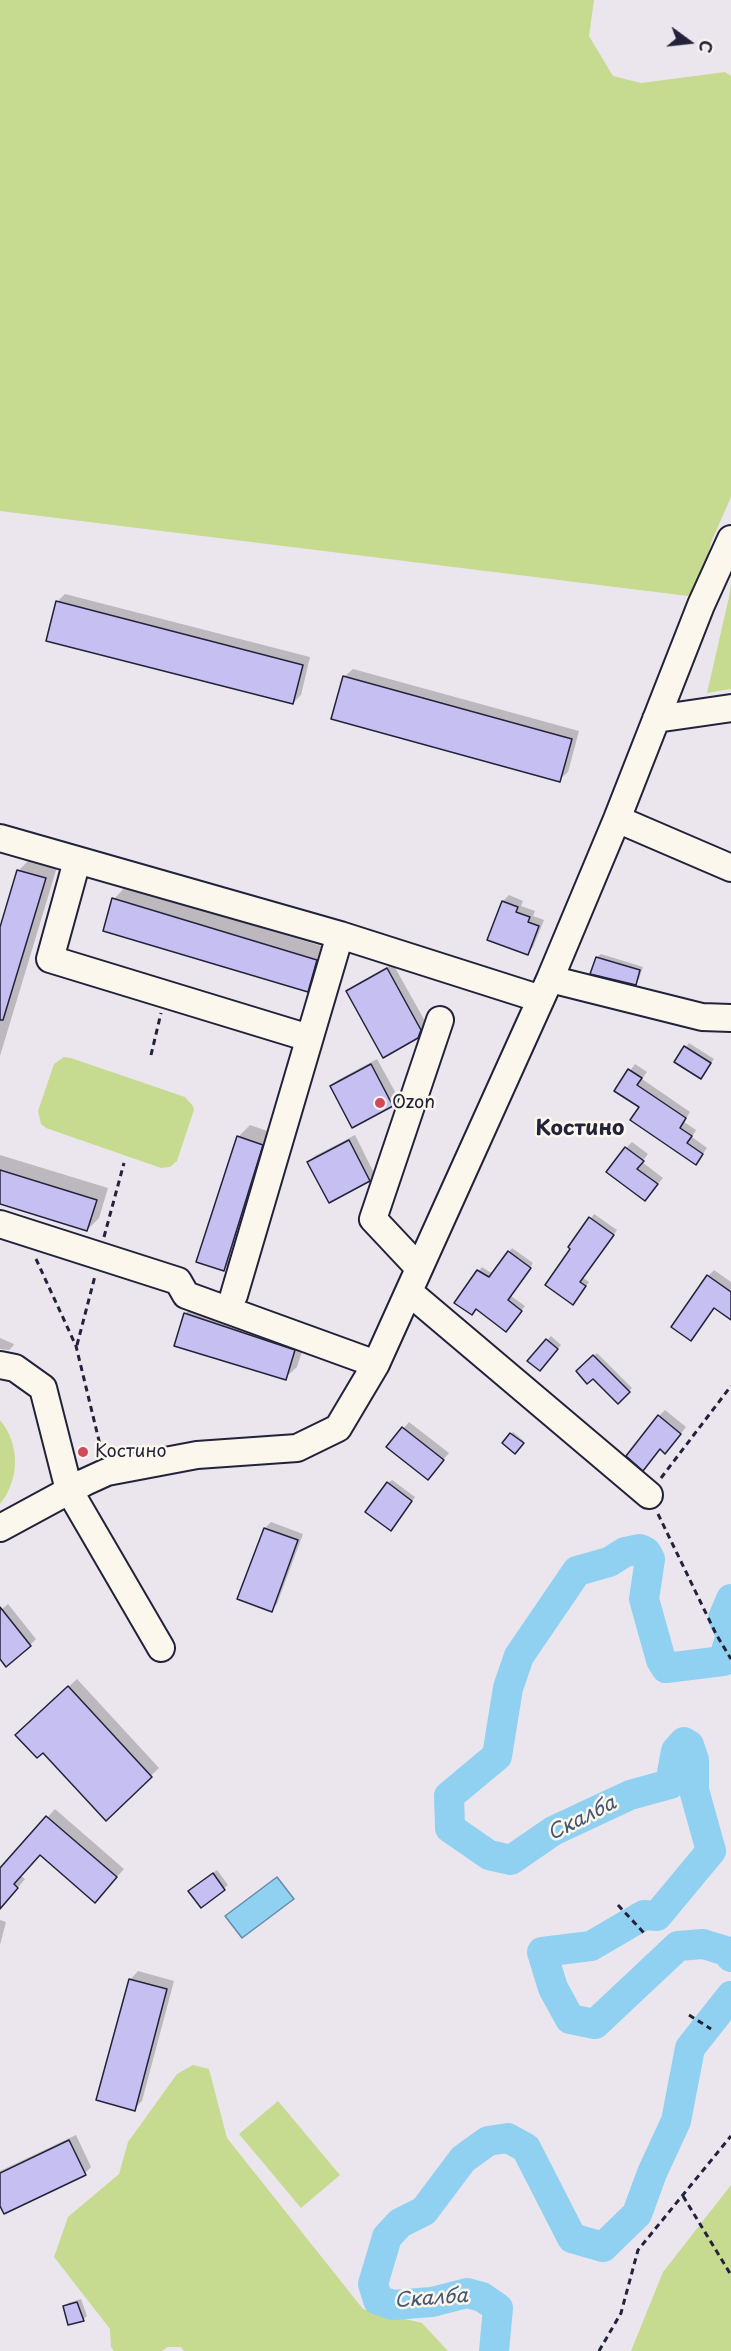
<!DOCTYPE html>
<html>
<head>
<meta charset="utf-8">
<style>
	body { margin:0 }
	#map { position:relative; width:731px; height:2351px; overflow:hidden; background:#ebe6ee; font-family:"Playpen Sans",sans-serif }
	canvas { display:block }
	.north { position:absolute; left:659px; top:12px; width:60px; height:60px; -webkit-text-stroke:4px #fbf7ec; paint-order:stroke; rotate:105deg; font-size:16px; font-weight:700; line-height:24px; text-align:center; color:#22223b }
	.north::after { content:''; display:block; margin:auto; width:21px; height:27px; background:#22223b; clip-path:polygon(50% 0,100% 100%,50% 72%,0 100%) }
</style>
</head>
<body>
<div id="map">
<canvas width="731" height="2351"></canvas>
<div class="north">С</div>
</div>
<script>
const ctx = document.querySelector('canvas').getContext('2d');
ctx.lineJoin = 'round';
function paint(path, color) {
  ctx.fillStyle = color;
  ctx.fill(path, 'evenodd');
}
function strokePath(path, color, width, dash) {
  ctx.strokeStyle = color;
  ctx.lineWidth = width;
  ctx.lineCap = dash ? 'butt' : 'round';
  ctx.setLineDash(dash || []);
  ctx.stroke(path);
}
function drawText(font, color, halo, rows, align = 'center') {
  ctx.font = font + ' "Playpen Sans",sans-serif';
  ctx.lineWidth = 5;
  ctx.setLineDash([]);
  ctx.textBaseline = 'middle';
  ctx.strokeStyle = halo;
  ctx.fillStyle = color;
  for (const [text, x, y, turn = 0] of rows) {
    ctx.save();
    ctx.translate(x, y);
    ctx.rotate((+turn || 0) * Math.PI / 180);
    ctx.textAlign = isNaN(turn) ? turn : align;
    if (halo) ctx.strokeText(text, 0, 0);
    ctx.fillText(text, 0, 0);
    ctx.restore();
  }
}
const green = new Path2D(`
	M0,0H594L589,36L613,76L641,83L725,72L731,76V497L712,540L696,597L0,511Z
	M731,583V689L707,693L729,597Z
	M64,1057L71,1058L185,1097L193,1106L194,1110L177,1161L170,1167L161,1168L46,1128L41,1124L38,1111L54,1064Z
	M0,1420C20,1444 20,1479 0,1504Z
	M193,2065L209,2069L227,2138L363,2309L422,2323L448,2351H184L181,2347H168L162,2351H114L111,2347L110,2329L54,2257L68,2217L119,2174L128,2142L177,2074Z
	M278,2101L340,2175L301,2208L239,2134Z
	M731,2185V2351H631L663,2272Z`);
const water = new Path2D(`
	M277,1877L294,1899L242,1938L225,1916Z`);
const shadow = new Path2D(`
	M65,594L310,657L301,695L293,703L57,602Z
	M353,669L579,731L568,772L559,780L344,677Z
	M30,859L57,867L0,1056V932L19,870Z
	M125,887L328,948L319,979L307,991L114,899Z
	M509,895L523,901L521,906L535,911L533,916L544,920L533,947L527,953L489,939L503,901Z
	M601,954L643,967L639,979L635,983L597,957Z
	M393,964L426,1023L424,1030L417,1037L348,992L354,986Z
	M689,1043L714,1059L701,1077L686,1047Z
	M377,1059L399,1099L393,1105L353,1126L332,1086L338,1080Z
	M635,1064L647,1072L642,1079L690,1112L684,1122L696,1130L692,1137L707,1148L696,1163L641,1107L616,1090Z
	M250,1125L273,1133L235,1258L223,1269L238,1137Z
	M355,1135L375,1175L369,1181L309,1162L315,1156Z
	M632,1142L648,1154L642,1162L663,1178L645,1199L626,1148Z
	M0,1155L108,1188L99,1218L87,1230L0,1203Z
	M594,1214L617,1230L583,1278L589,1282L577,1299L572,1249L570,1247Z
	M512,1248L533,1263L511,1296L525,1306L509,1326L477,1308L456,1303L482,1267L493,1274Z
	M714,1270L731,1282V1314L708,1276Z
	M197,1302L306,1339L297,1367L285,1378L185,1314Z
	M551,1336L561,1345L543,1366L529,1360Z
	M0,1338L14,1344L13,1346L9,1350L0,1349Z
	M597,1353L632,1388L618,1402L593,1377L578,1371Z
	M665,1410L686,1427L671,1446L659,1416Z
	M409,1422L449,1453L433,1472L388,1447Z
	M513,1432L524,1441L515,1452L504,1443Z
	M392,1480L415,1497L394,1525L388,1483Z
	M271,1522L303,1534L277,1604L271,1610L239,1598L265,1528Z
	M8,1604L36,1639L30,1645L0,1661V1611Z
	M77,1679L159,1768L106,1818L43,1751L25,1727Z
	M55,1809L124,1869L102,1893L40,1853L21,1876L25,1879L11,1896L0,1901V1871Z
	M217,1870L228,1885L201,1906L194,1887Z
	M0,1920L6,1922L0,1945Z
	M138,1971L174,1981L142,2101L134,2109L130,1980Z
	M76,2135L91,2167L85,2173L0,2202V2171Z
	M81,2299L87,2316L83,2320L64,2307L68,2303Z`);
const river = new Path2D(`
	M731,1599L723,1618L731,1635
	M731,1635L723,1661L666,1668L661,1660L644,1599L650,1559L646,1552L640,1549L625,1552L609,1562L577,1571L519,1656L508,1688L497,1756L449,1796L450,1828L489,1855L511,1860L553,1831L630,1795L670,1784L676,1751L684,1742L689,1745L694,1760V1790L711,1851L657,1916L644,1915L591,1946L542,1952L553,1988L570,2019L595,2024L678,1946L703,1944L726,1951L731,1957
	M494,2351L498,2308L482,2297L467,2293L432,2302L393,2305L378,2300L373,2284L387,2237L400,2223L424,2211L463,2159L488,2141L508,2138L526,2148L572,2238L603,2247L637,2214L652,2173L676,2121L690,2048L731,1996`);
const building = new Path2D(`
	M56,601L303,665L293,704L46,641Z
	M343,676L572,739L560,782L331,719Z
	M17,870L46,878L3,1020H0V927Z
	M112,898L317,960L308,992L103,931Z
	M502,901L518,907L516,912L530,917L528,922L539,926L528,955L487,940Z
	M596,957L640,970L636,985L590,974Z
	M387,968L421,1030L418,1038L383,1058L346,991Z
	M684,1046L711,1063L701,1079L674,1062Z
	M371,1064L393,1106L352,1128L330,1086Z
	M628,1069L642,1078L637,1085L686,1118L680,1128L692,1136L687,1143L703,1154L696,1165L630,1120L639,1107L614,1091Z
	M237,1136L263,1145L224,1271L196,1262Z
	M349,1140L370,1181L329,1203L307,1162Z
	M625,1147L644,1161L637,1169L658,1184L645,1201L606,1172Z
	M0,1170L97,1200L87,1231L0,1204Z
	M589,1217L614,1235L580,1282L586,1286L573,1305L545,1285L570,1249L568,1247Z
	M508,1251L531,1268L508,1300L522,1311L506,1332L476,1309L472,1315L454,1303L477,1270L489,1277Z
	M707,1275L731,1292V1320L714,1308L691,1341L671,1327Z
	M184,1313L295,1350L286,1380L174,1346Z
	M546,1339L558,1349L540,1371L527,1361Z
	M593,1355L630,1392L618,1404L593,1379L587,1384L576,1371Z
	M658,1415L681,1434L665,1454L660,1449L643,1471L626,1456Z
	M402,1427L444,1460L428,1480L386,1447Z
	M510,1433L524,1443L515,1454L502,1443Z
	M387,1482L412,1501L391,1531L365,1512Z
	M264,1528L298,1540L272,1612L237,1599Z
	M0,1607L31,1646L6,1667L0,1659Z
	M68,1686L152,1777L106,1821L43,1753L37,1758L15,1735Z
	M46,1816L117,1877L95,1903L40,1855L14,1884L18,1888L0,1909V1868Z
	M213,1873L225,1890L201,1908L188,1891Z
	M129,1979L167,1989L135,2111L96,2100Z
	M69,2140L86,2175L4,2214L0,2206V2173Z
	M77,2302L84,2321L68,2325L63,2306Z`);
const path = new Path2D(`
	M151,1055L161,1013
	M104,1237L124,1163
	M36,1259L76,1346L102,1453
	M77,1345L95,1276
	M661,1478L731,1386
	M658,1514L716,1634L731,1659
	M618,1905L644,1933
	M689,2015L711,2029
	M683,2196L731,2275
	M599,2351L621,2313L638,2250L731,2136`);
const minor = new Path2D(`
	M656,719L731,708
	M617,819L731,868
	M0,838L340,935L541,999
	M77,861L50,959L309,1038
	M550,979L702,1017L731,1018
	M0,1224L178,1281L186,1295L376,1364
	M419,1268L373,1219L440,1020
	M409,1292L649,1495
	M234,1295L340,935
	M0,1365L15,1368L43,1388L69,1490L161,1648
	M0,1528L85,1482L107,1472L197,1455L297,1448L338,1428L376,1364L550,979L617,819L701,605L731,539`);
const markers = [
	[380,1103,6,"#d1495b"],
	[83,1452,6,"#d1495b"]
];
const poiNames = [
	["Ozon",392,1103],
	["Костино",95,1452]
];
const waterNames = [
	["Скалба",582,1819,-27],
	["Скалба",431,2299,-4]
];
const quarterNames = [
	["Костино",580,1129]
];
paint(green, '#c7db90');
paint(water, '#90d1f1');
strokePath(water, '#648ba8', 1.5);
paint(shadow, '#0003');
strokePath(river, '#90d1f1', 30);
paint(building, '#c6bff1');
strokePath(building, '#22223b', 1.5);
strokePath(minor, '#22223b', 30);
strokePath(path, '#22223b', 3, [6, 4.5]);
strokePath(minor, '#fbf7ec', 26);
for (const [x, y, r, color] of markers) {
  const dot = new Path2D();
  dot.arc(x, y, r, 0, 2 * Math.PI);
  ctx.fillStyle = color;
  ctx.fill(dot);
  strokePath(dot, '#fbf7ec', 2);
}
drawText('18px', '#22223b', '#fbf7ec', poiNames, 'left');
drawText('italic 20px', '#435772', '#fbf7ec', waterNames);
drawText('bold 21px', '#22223b', '#fbf7ec', quarterNames);
</script>
</body>
</html>
